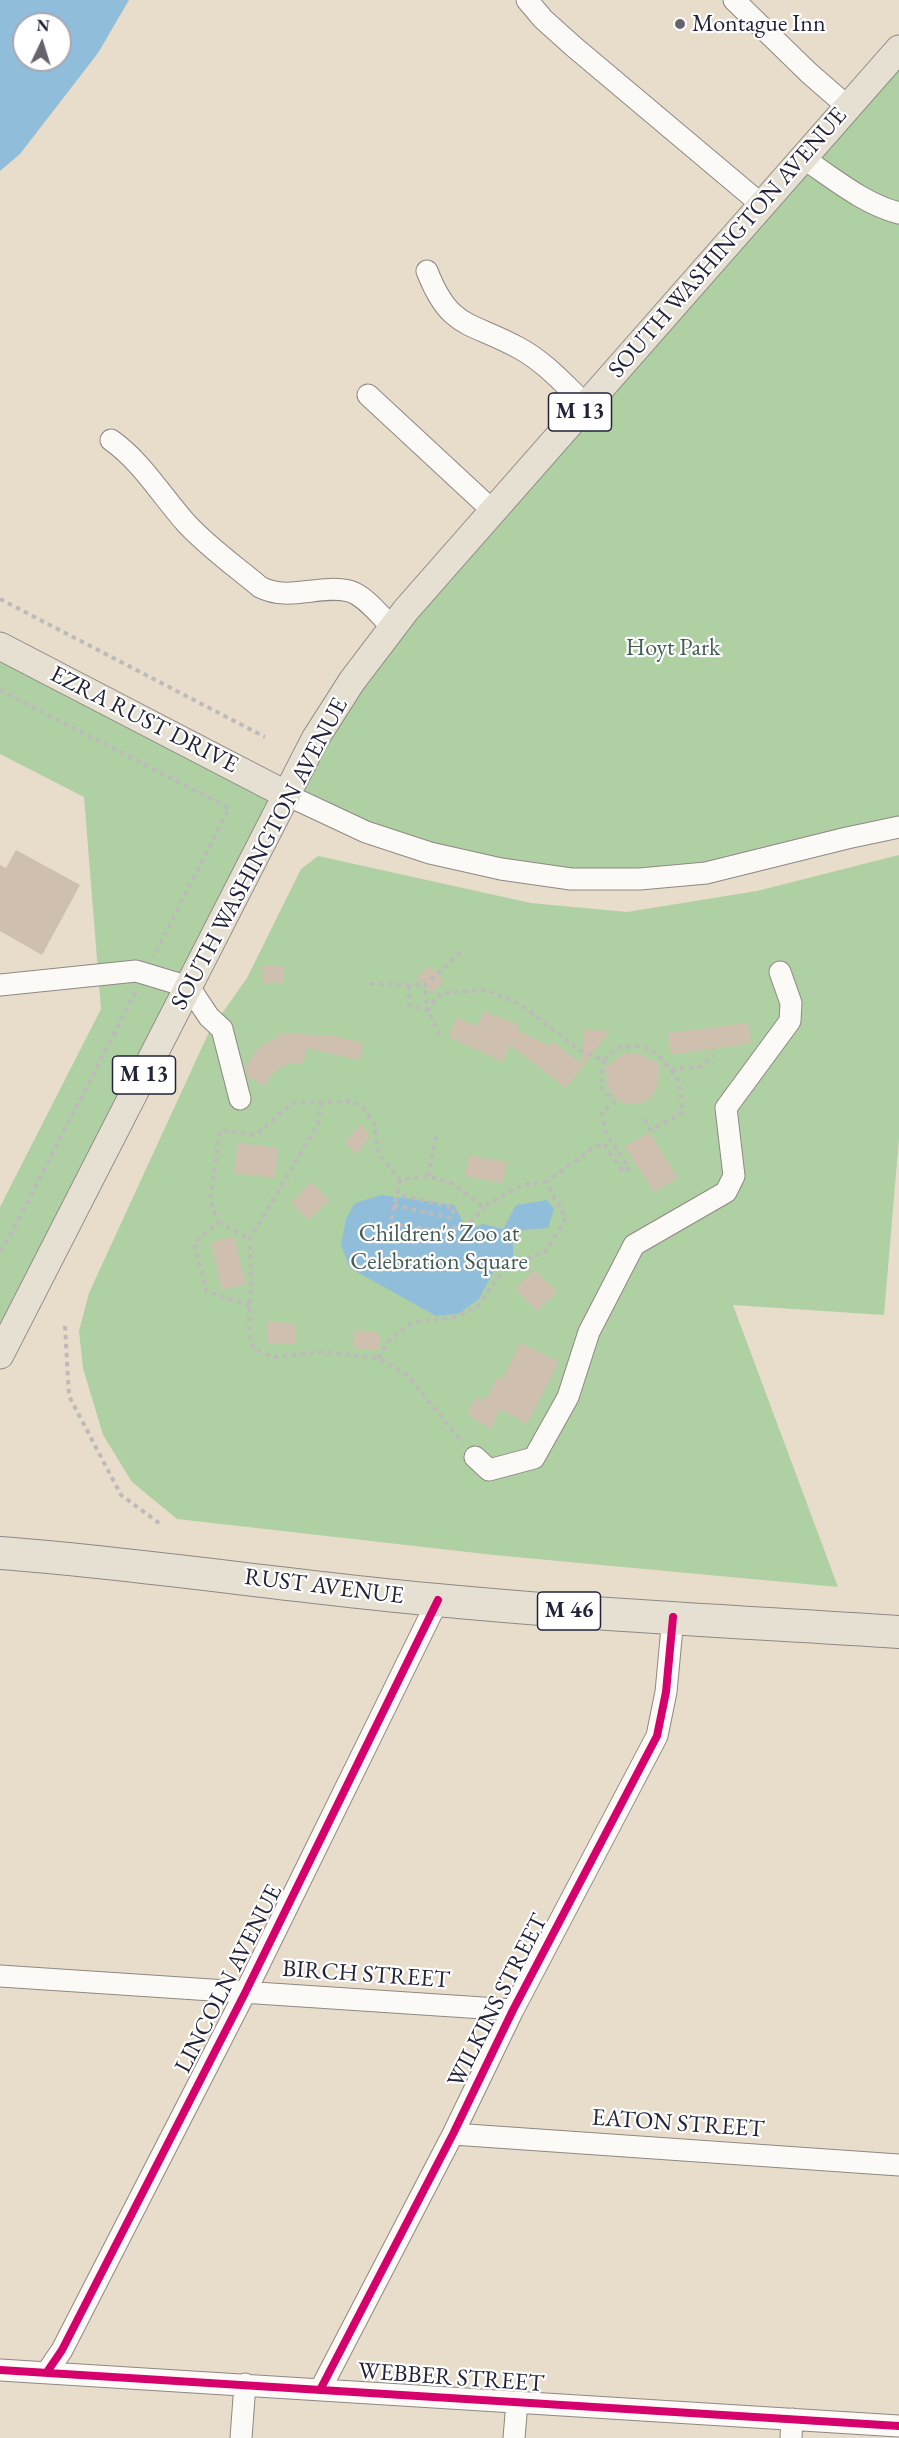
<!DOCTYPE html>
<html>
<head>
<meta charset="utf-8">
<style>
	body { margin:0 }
	#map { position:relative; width:899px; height:2438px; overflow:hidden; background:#e8dccb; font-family:"EB Garamond",serif }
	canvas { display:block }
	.north { position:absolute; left:12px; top:12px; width:60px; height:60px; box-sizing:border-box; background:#fff; border:2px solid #a7a7b1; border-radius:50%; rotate:4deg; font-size:16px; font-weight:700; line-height:24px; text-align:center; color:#22223b }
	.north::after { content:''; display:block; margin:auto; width:21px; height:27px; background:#67636d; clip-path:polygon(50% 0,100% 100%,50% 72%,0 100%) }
</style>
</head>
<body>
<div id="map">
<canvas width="899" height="2438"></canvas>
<div class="north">N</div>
</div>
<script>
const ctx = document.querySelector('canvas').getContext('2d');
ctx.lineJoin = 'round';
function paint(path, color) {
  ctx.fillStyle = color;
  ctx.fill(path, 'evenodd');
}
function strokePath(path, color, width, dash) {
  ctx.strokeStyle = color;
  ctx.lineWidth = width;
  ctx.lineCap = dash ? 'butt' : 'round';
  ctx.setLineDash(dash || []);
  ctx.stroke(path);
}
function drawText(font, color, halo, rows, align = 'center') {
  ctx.font = font + ' "EB Garamond",serif';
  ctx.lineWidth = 4.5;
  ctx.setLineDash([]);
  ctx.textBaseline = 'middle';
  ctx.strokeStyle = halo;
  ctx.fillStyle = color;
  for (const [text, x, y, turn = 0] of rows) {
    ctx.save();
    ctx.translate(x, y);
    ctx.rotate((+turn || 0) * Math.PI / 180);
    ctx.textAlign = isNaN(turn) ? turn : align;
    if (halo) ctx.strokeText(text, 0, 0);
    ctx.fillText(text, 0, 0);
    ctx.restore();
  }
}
const green = new Path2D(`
	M899,49V827L706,873L501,869L287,795L0,1355V1207L101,1009L84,797L0,754V646L288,795L352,681Z
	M899,855V1138L884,1315L733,1305L838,1587L494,1555L177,1519L132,1482L103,1435L83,1368L79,1331L89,1293L209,1032L247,978L301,869L318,856L531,903L627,912L757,891Z`);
const water = new Path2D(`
	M0,0H129L98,53L20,154L0,171ZM24,24H60V60H24Z
	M381,1195L454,1205L467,1230L483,1224L503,1229L516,1205L547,1200L554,1209L548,1228L523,1230L513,1241V1258L498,1263L479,1299L458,1314L436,1316L350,1268L341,1245L346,1219L355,1203Z`);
const building = new Path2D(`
	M16,850L80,885L42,955L0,931V865L6,868Z
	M283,965L284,982L263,984L262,966Z
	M429,966L444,981L432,993L417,978Z
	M484,1011L519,1025L517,1030L549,1046L552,1041L582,1064L584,1030L610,1031L566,1088L510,1045L503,1062L449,1037L456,1018L478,1026Z
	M748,1023L751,1043L671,1055L668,1033Z
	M278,1033L333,1036L363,1043L360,1060L307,1048L303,1064L293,1063L282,1066L270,1076L267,1086L248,1077L245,1067L259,1047L278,1037Z
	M638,1053L659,1064L658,1086L650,1099L640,1104H626L615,1098L607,1086L606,1067L624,1054Z
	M361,1124L370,1137L356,1154L345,1142Z
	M649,1132L678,1178L654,1192L625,1147Z
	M238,1143L278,1148L275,1178L234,1173Z
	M469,1155L507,1162L503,1183L465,1176Z
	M311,1182L329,1200L309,1220L291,1203Z
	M234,1237L246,1284L222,1290L211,1242Z
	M535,1270L557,1292L537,1311L515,1289Z
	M268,1322L295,1323V1344H268Z
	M355,1330L380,1333L378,1350L353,1348Z
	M520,1343L559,1362L527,1424L500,1409L491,1429L468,1415L475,1397L483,1401L485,1395L488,1397L497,1377L502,1380Z`);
const path = new Path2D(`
	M0,599L265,737
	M0,690L229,808L153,957
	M370,984L425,985L461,952
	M409,985V1005L427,1010L425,985
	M604,1060L619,1047L642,1046L659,1055L678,1080L683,1112L651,1130L642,1116
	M671,1070L702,1066L713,1055
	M321,1102L318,1124L250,1239L251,1280L249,1335L254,1349L273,1357L322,1352L378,1358L408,1376L463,1443
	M428,1176L437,1132
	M400,1180L390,1224C421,1227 465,1241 483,1207
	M394,1205L450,1218L454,1208L397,1194
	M218,1222L250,1239
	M0,1251L11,1234L136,991
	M250,1306L206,1291L194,1243L218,1222L210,1200L220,1130L255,1135L293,1103L347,1101L361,1105L374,1124L378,1153L400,1180L428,1176L453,1184L483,1207L522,1185L546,1182
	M65,1326L69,1396L121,1495L163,1526
	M378,1358L391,1338L414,1322L452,1318L478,1306L504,1269L546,1251L566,1218L546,1182L596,1146L604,1144L623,1172L629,1168L605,1131L602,1112L614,1103L600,1086L604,1060L581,1051L520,1004L486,990L441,993L427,1010L440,1035`);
const minor = new Path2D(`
	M527,0L543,19L573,46L762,205
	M734,0L809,73L848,107
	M803,158C833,178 864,204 899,213
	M427,271C450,330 470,321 519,348C545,362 565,385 586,405
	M368,395L493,511
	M111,440C142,462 161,495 186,523C208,547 235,566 260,587C289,602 319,584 349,591C365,595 381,617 393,628
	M287,795L366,832L430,853L501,869L571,879H640L706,873L847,838L899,827
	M0,985L136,971L189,987L209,1017L222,1029L240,1099
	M475,1457L489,1470L534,1458L568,1397L589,1332L634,1245L726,1192L734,1176L726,1108L790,1021L791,1003L780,972
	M0,1976L513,2010
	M453,2134L899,2165
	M0,2370L899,2426
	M47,2372L62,2350L245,1993L438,1600
	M320,2390L453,2134L513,2010L657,1736L666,1692L673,1617
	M241,2438L245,2384
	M514,2438L517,2402
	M791,2438L792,2419`);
const major = new Path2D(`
	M0,646L287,795
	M0,1355L315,739L352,681L406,610L899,49`);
const highway = new Path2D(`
	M0,1553C146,1564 291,1587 437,1600C591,1615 745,1622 899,1632`);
const cycleway = new Path2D(`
	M0,2370L899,2426
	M47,2372L62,2350L245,1993L438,1600
	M320,2390L453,2134L513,2010L657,1736L666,1692L673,1617`);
const markers = [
	[680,24,6,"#67636d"]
];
const shields = [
	[580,412,63],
	[144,1075,63],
	[569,1611,63]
];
const shieldNames = [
	["M 13",580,412],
	["M 13",144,1075],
	["M 46",569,1611]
];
const poiNames = [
	["Montague Inn",692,24]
];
const streetNames = [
	["SOUTH WASHINGTON AVENUE",728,243,-49],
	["EZRA RUST DRIVE",144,720,27],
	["SOUTH WASHINGTON AVENUE",260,854,-62],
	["RUST AVENUE",324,1587,7],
	["BIRCH STREET",366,1975,4],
	["LINCOLN AVENUE",229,1979,-63],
	["WILKINS STREET",498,2001,-63],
	["EATON STREET",678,2124,4],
	["WEBBER STREET",451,2378,4]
];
const parkNames = [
	["Hoyt Park",673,648],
	["Children's Zoo at",439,1234],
	["Celebration Square",439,1262]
];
paint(green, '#afd0a3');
paint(water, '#90bdda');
paint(building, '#cfbfae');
strokePath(minor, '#8e8884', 23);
strokePath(major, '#8e8884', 29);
strokePath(highway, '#8e8884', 34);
strokePath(path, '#bdbaba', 4, [4.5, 4.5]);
strokePath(minor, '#fcfaf7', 21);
strokePath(major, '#e6e0d3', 27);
strokePath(highway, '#e6e0d3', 32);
strokePath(cycleway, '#d6006c', 8);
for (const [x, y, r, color] of markers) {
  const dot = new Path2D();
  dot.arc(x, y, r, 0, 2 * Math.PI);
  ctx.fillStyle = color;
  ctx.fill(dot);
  strokePath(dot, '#fff', 2);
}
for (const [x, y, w] of shields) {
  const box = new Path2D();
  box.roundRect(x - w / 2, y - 19, w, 38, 4.5);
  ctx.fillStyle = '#fff';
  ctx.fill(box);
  strokePath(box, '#22223b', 1.5);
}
drawText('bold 22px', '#22223b', null, shieldNames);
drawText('24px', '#22223b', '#fff', poiNames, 'left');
drawText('24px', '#22223b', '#fff', streetNames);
drawText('24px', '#435c54', '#fff', parkNames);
</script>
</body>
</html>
